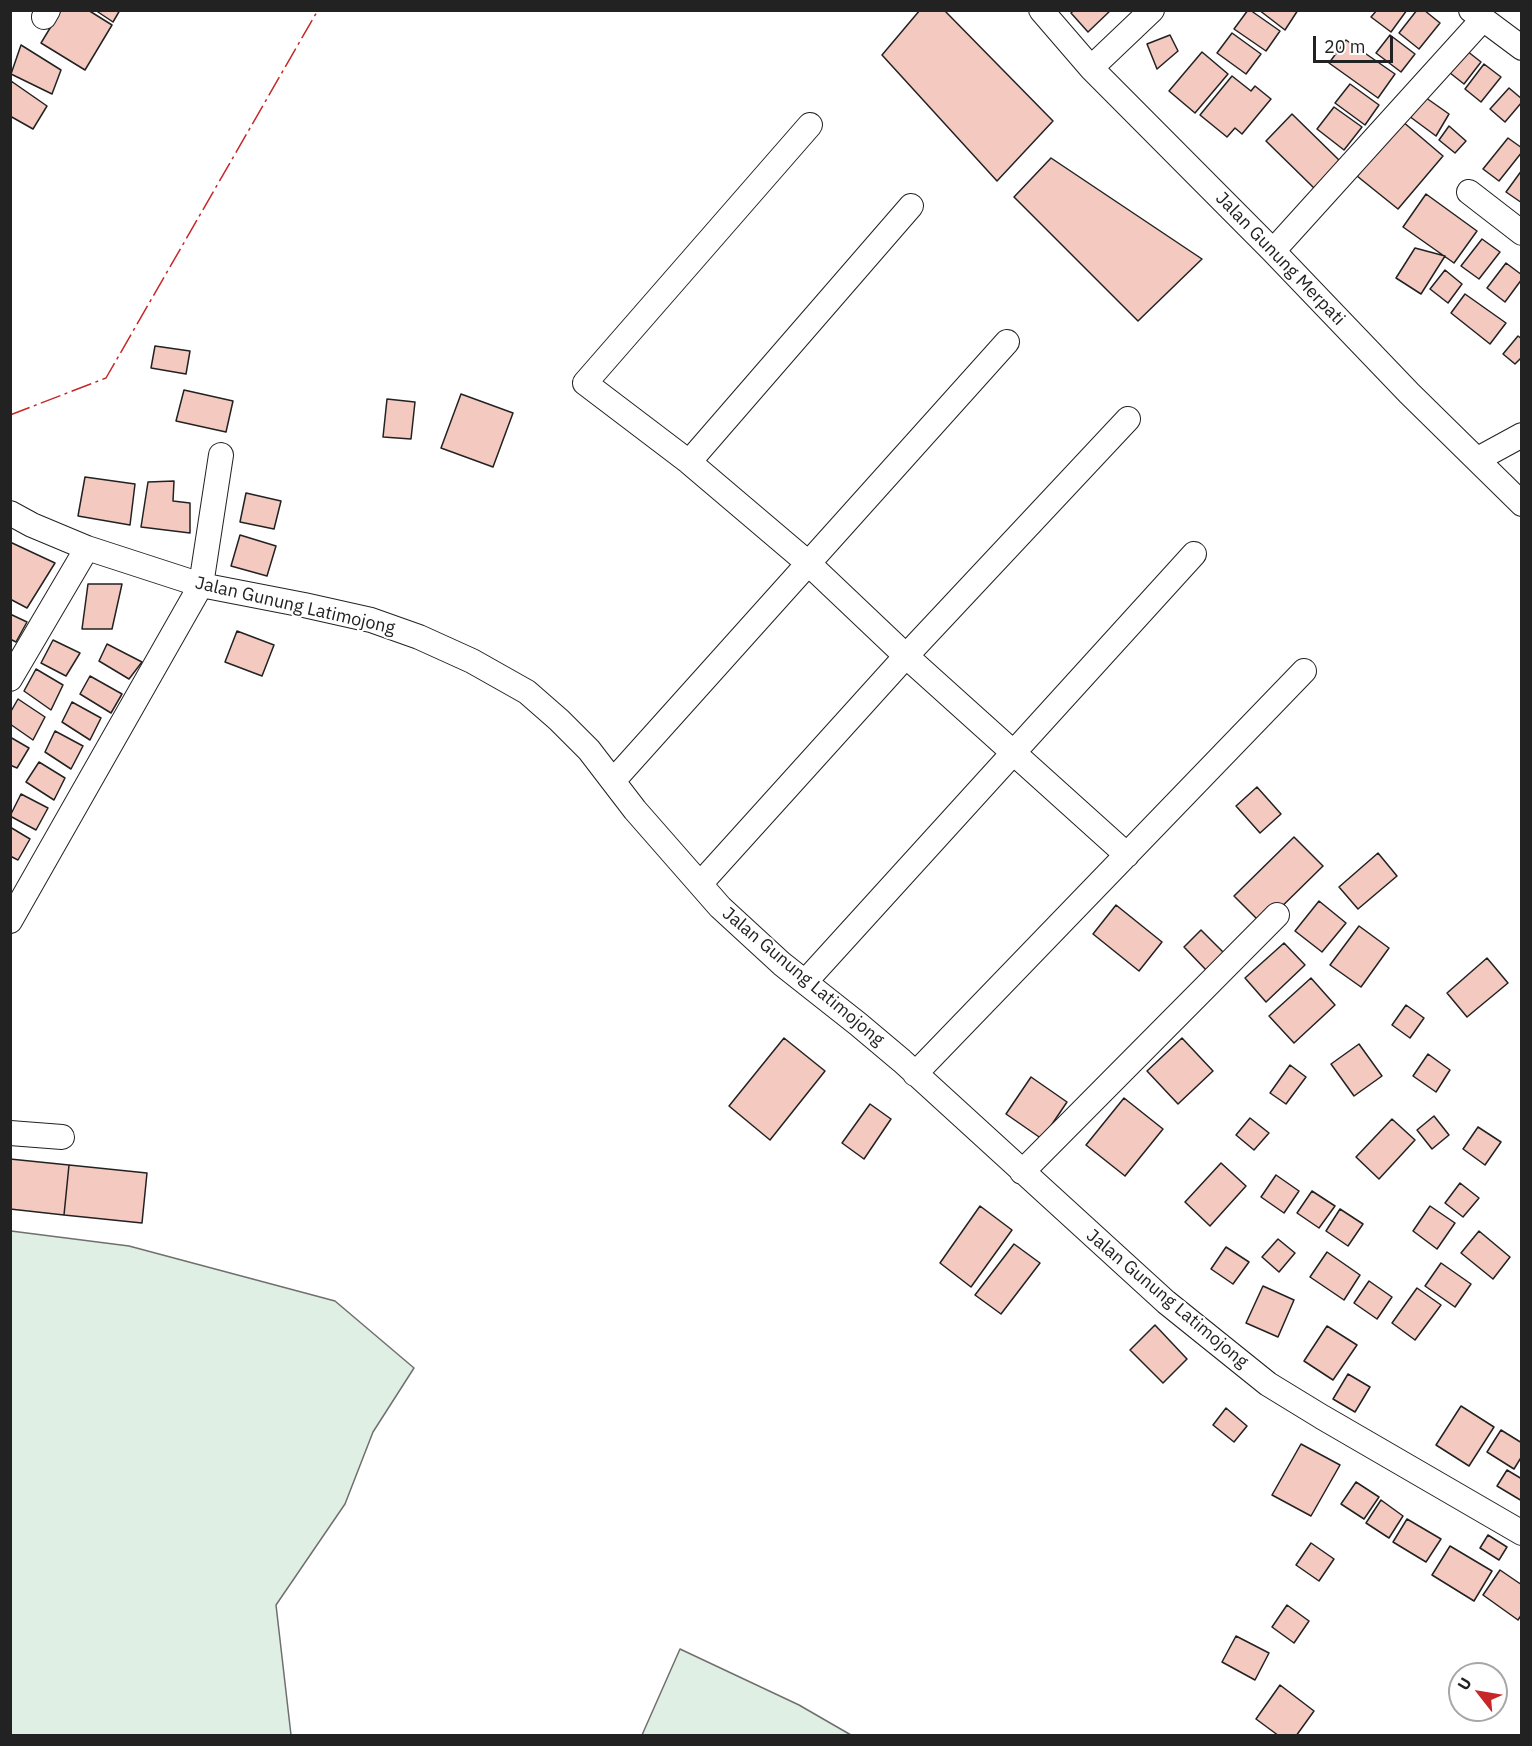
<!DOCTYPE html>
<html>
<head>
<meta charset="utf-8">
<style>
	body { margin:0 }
	#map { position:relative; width:1532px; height:1746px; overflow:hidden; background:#fff; font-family:"IBM Plex Sans",sans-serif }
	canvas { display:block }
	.frame { position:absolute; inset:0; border:12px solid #222; pointer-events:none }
	.north { position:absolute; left:1448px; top:1662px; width:60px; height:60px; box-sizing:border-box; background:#fff; border:2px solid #a7a7a7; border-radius:50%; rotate:301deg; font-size:16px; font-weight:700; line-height:24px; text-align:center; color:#222 }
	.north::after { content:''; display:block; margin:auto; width:21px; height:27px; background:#c62828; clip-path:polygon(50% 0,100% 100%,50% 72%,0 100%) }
	.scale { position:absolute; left:1313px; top:36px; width:80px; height:27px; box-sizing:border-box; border:3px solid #222; border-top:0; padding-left:8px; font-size:18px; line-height:21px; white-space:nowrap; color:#222; -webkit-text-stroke:4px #fff; paint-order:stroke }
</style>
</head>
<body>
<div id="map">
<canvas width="1532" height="1746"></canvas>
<div class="frame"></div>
<div class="north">U</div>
<div class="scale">20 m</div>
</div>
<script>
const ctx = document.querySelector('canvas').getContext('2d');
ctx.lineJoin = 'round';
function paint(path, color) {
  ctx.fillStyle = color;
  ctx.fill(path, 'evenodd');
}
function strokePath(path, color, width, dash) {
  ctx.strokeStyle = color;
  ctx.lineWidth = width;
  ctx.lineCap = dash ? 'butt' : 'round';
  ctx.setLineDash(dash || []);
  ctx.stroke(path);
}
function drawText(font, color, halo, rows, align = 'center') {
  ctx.font = font + ' "IBM Plex Sans",sans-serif';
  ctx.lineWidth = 4.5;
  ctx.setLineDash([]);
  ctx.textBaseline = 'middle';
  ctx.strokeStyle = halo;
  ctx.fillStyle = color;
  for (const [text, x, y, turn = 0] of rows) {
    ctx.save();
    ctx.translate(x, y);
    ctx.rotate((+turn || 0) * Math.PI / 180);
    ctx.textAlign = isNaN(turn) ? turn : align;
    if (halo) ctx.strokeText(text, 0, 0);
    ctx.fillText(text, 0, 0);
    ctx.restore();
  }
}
const green = new Path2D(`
	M11,1231L129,1246L335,1301L414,1368L373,1432L345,1504L276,1605L291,1735H11Z
	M680,1649L799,1705L851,1735H642Z`);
const building = new Path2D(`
	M61,10H88L112,25L85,70L41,43Z
	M95,10H120L113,22Z
	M920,10H944L1053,121L997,181L882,55Z
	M1074,10H1111L1088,32L1071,13Z
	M1248,10H1250L1280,31L1266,51L1234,29Z
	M1259,10H1298L1285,30Z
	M1377,10H1407L1391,32L1371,17Z
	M1417,10H1424L1440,23L1419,49L1399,33Z
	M1232,33L1261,54L1246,74L1217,53Z
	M1170,35L1178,51L1157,69L1147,44Z
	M1390,35L1415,54L1401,72L1376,53Z
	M1346,40L1395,74L1378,98L1329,63Z
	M21,45L61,70L52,94L11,74Z
	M1462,47L1481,62L1464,84L1445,69Z
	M1202,52L1228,74L1195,113L1169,91Z
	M1484,64L1501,77L1481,102L1465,89Z
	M1232,76L1251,91L1255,86L1271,99L1242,134L1235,128L1227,137L1200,115Z
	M11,81L47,106L33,129L10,116Z
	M1350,84L1379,105L1365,125L1335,103Z
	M1509,88L1522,99V102L1505,122L1490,109Z
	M1422,95L1449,114L1436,136L1409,116Z
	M1334,107L1362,127L1344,150L1317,129Z
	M1292,114L1340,161L1314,188L1266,141Z
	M1402,121L1443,156L1398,209L1357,176Z
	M1449,126L1466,141L1455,153L1439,140Z
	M1508,138L1522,148V152L1499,181L1483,169Z
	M1051,158L1202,259L1138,321L1014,197Z
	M1522,170V203L1506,192Z
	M1426,194L1477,231L1454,263L1403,227Z
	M1482,239L1500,252L1479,279L1461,266Z
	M1415,248L1445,256L1421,294L1396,278Z
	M1506,263L1522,275V279L1505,302L1487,288Z
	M1445,270L1462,284L1448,303L1430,289Z
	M1465,294L1506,323L1490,344L1451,313Z
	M1518,336L1522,339V357L1515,364L1503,354Z
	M155,346L190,351L186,374L151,368Z
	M184,390L233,401L226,432L176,421Z
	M461,394L513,413L493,467L441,448Z
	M387,399L415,402L411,439L383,437Z
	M85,477L135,484L130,525L78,516Z
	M174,481L173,501L190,503V533L141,527L148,482Z
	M246,493L281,501L274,529L240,522Z
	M240,535L276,546L267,576L231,566Z
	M10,542L55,563L27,608L10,599Z
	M88,584H122L112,629H82Z
	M10,614L27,622L16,642L10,639Z
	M237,631L274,645L262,676L225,662Z
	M53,640L80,653L66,676L41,663Z
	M107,644L142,662L129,679L99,661Z
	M36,669L63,685L51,710L24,691Z
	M90,676L122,694L111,713L80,694Z
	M18,699L45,717L33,740L10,724V713Z
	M72,702L101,718L90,740L62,722Z
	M55,731L83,746L71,769L45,752Z
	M10,737L29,748L17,768L10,765Z
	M39,762L65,778L54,800L26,782Z
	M1257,787L1281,814L1260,833L1236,806Z
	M21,794L48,808L36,830L10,816Z
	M10,827L30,839L18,860L10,856Z
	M1294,837L1323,866L1263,925L1234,896Z
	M1378,853L1397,876L1358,909L1339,887Z
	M1319,901L1346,923L1322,952L1295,931Z
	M1116,905L1162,942L1139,971L1093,934Z
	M1359,926L1389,948L1361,987L1330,965Z
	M1201,930L1225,954L1208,972L1184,947Z
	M1284,943L1305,965L1266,1002L1245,978Z
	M1487,958L1508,983L1467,1017L1447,993Z
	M1311,978L1335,1005L1294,1043L1269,1016Z
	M1406,1005L1424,1018L1410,1038L1392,1025Z
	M784,1038L825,1071L770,1140L729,1106Z
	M1182,1038L1213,1071L1178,1104L1147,1071Z
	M1359,1044L1382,1076L1354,1096L1331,1064Z
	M1428,1054L1450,1070L1436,1092L1413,1076Z
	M1290,1065L1306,1077L1286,1104L1270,1093Z
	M1031,1077L1067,1102L1042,1139L1006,1114Z
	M1124,1098L1163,1129L1125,1176L1086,1145Z
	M870,1104L891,1119L864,1159L842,1143Z
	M1434,1116L1449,1135L1432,1149L1417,1130Z
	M1250,1118L1269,1133L1254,1150L1236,1135Z
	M1392,1119L1415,1140L1379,1179L1356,1157Z
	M1478,1127L1501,1142L1485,1165L1463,1149Z
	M10,1159L69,1165L64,1215L10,1209Z
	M1221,1163L1246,1186L1210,1226L1185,1202Z
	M69,1165L147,1173L142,1223L64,1215Z
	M1276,1175L1299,1191L1284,1213L1261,1197Z
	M1460,1183L1479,1198L1463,1217L1445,1203Z
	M1312,1191L1335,1206L1319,1228L1297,1213Z
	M980,1206L1012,1230L971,1287L940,1263Z
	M1430,1206L1455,1223L1437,1249L1413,1231Z
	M1340,1209L1363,1224L1348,1246L1326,1231Z
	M1479,1231L1510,1257L1493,1279L1461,1253Z
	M1278,1239L1295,1253L1279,1272L1262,1257Z
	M1014,1244L1040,1263L1001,1314L975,1295Z
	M1226,1247L1249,1262L1233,1284L1211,1269Z
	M1327,1252L1360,1275L1344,1300L1310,1277Z
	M1441,1263L1471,1284L1455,1307L1425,1286Z
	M1369,1281L1392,1297L1377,1319L1354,1303Z
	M1263,1286L1294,1300L1278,1337L1246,1323Z
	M1417,1288L1441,1305L1415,1340L1392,1323Z
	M1155,1325L1187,1359L1163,1383L1130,1350Z
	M1327,1326L1357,1345L1333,1380L1304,1361Z
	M1348,1374L1370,1387L1355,1412L1333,1399Z
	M1461,1406L1494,1427L1469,1466L1436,1445Z
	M1226,1408L1247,1426L1234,1442L1213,1425Z
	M1501,1430L1522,1443V1456L1514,1469L1487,1452Z
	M1301,1444L1340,1465L1311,1516L1272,1495Z
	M1507,1470L1522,1479V1501L1497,1486Z
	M1356,1482L1379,1497L1364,1519L1341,1504Z
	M1381,1500L1403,1516L1389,1538L1366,1523Z
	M1407,1519L1441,1539L1426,1562L1393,1542Z
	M1488,1535L1507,1547L1499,1560L1480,1548Z
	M1311,1543L1334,1559L1319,1581L1296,1565Z
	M1450,1546L1492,1571L1474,1601L1432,1575Z
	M1500,1570L1522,1585V1614L1518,1620L1483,1595Z
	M1287,1605L1309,1621L1294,1643L1272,1627Z
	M1236,1636L1269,1653L1255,1680L1222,1662Z
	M1280,1685L1314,1711L1296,1736H1279L1256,1719Z`);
const street = new Path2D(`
	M1041,10L1091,68L1273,251L1409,393L1522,504
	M1471,10L1522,48
	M44,17L48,10
	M1091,68L1152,10
	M810,125L585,383L689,462L808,563L906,656L1127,855
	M1469,192L1522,233
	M1273,251L1483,19
	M1478,459L1522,435
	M689,462L911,206
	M10,513L32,525L87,548L201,585L304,605L371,620L419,637L472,661L527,692L559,720L589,750L635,810L720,907L782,964L858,1024L902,1061L1166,1302L1268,1384L1322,1417L1522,1533
	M10,679L87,548
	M613,781L1007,342
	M700,884L906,656L1128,419
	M10,921L201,585L221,455
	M805,982L1194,554
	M915,1074L1304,671
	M10,1133L62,1137
	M1022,1172L1277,915`);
const power = new Path2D(`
	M10,415L106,378L318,10`);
const streetNames = [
	["Jalan Gunung Merpati",1280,259,46],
	["Jalan Gunung Latimojong",295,606,13],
	["Jalan Gunung Latimojong",803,977,40],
	["Jalan Gunung Latimojong",1167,1299,40]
];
paint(green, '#e0efe3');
strokePath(green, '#6f6f6f', 1.5);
paint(building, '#f3c9c0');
strokePath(building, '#222', 1.5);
strokePath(street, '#222', 26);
strokePath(street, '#fff', 24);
strokePath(power, '#c62828', 1.5, [21, 4.5, 3, 4.5]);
drawText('18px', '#222', '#fff', streetNames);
</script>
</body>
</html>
